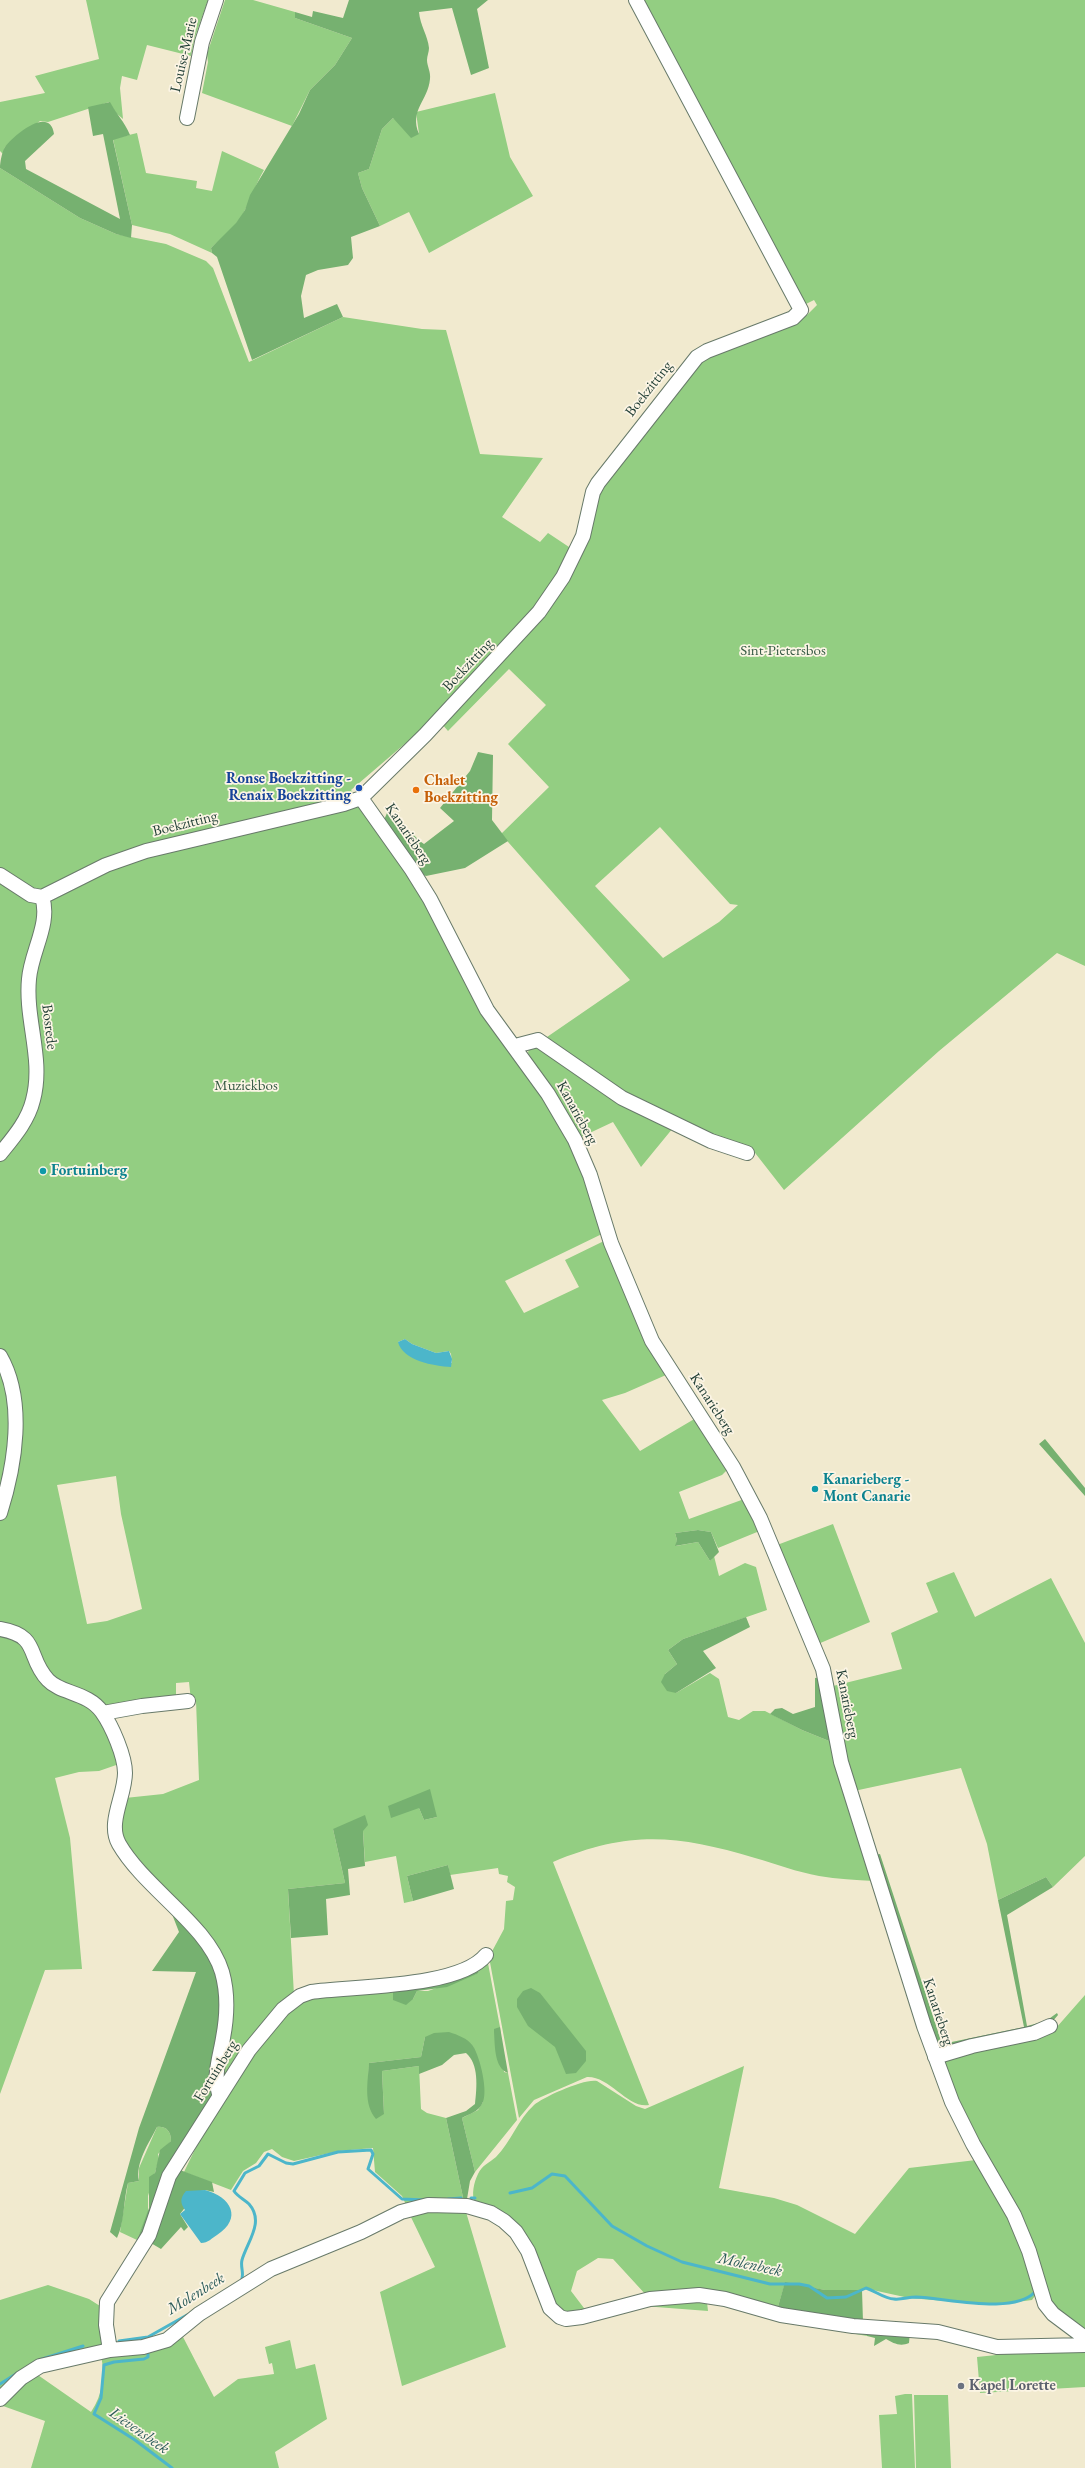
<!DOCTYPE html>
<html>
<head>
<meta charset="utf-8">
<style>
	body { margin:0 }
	canvas { display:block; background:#f1eacf }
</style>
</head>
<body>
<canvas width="1085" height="2468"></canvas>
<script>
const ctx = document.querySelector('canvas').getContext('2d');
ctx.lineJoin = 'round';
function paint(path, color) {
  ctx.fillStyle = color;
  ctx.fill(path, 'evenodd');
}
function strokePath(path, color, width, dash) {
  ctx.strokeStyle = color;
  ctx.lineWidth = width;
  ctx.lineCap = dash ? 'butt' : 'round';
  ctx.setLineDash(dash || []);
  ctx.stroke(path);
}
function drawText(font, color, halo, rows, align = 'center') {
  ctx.font = font + ' "EB Garamond",serif';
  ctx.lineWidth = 3.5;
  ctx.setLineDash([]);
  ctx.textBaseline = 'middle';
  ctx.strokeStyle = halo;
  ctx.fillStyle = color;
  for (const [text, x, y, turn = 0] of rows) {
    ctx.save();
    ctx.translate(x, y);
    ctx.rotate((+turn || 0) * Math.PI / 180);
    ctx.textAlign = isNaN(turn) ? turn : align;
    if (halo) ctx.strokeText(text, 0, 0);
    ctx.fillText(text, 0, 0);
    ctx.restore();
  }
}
const green = new Path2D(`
	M86,0H208L194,40L191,56L147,45L137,80L122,76L120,88L123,119L116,113L109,102L48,122L40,121L5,147L3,154L0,151V102L45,93L35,76L99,59Z
	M225,0H253L295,12V18L352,38L335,65L310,90L292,126L202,93L208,62L207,54Z
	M641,0H1085V966L1057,953L939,1051L784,1190L752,1149L705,1132L610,1085L547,1037L630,980L501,834L549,787L508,744L546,705L509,669L448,731L436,717L351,790L378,828L540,1089L589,1174L604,1233L505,1281L524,1313L579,1287L565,1260L606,1240L666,1375L625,1393L602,1400L640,1451L696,1418L727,1470L722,1475L679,1492L689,1519L747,1498L762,1530L718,1548L711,1532L698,1530L675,1533L677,1540L676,1546L698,1542L710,1561L714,1556L719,1576L745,1563L756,1567L767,1610L683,1639L668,1650L677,1664L665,1674L676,1693L710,1673L719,1679L728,1717L739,1720L753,1711H765L802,1730L834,1743L874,1881C856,1880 837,1879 819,1876C797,1872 776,1864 755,1858C677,1835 630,1830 553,1862L649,2105C628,2109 610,2076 587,2077L534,2100L519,2118L489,1957L504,1929L506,1901L513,1900L515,1887L507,1882L508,1876L499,1874L498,1868L450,1875L448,1865L407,1876L413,1901L404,1903L396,1856L365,1862L363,1831L333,1829L345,1883L288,1889L294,1995L222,2089L228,1998L118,1832L125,1798L163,1794L199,1780L196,1701H191L189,1682L176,1683V1700L115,1709L92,1706L122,1763L99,1771L79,1772L55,1778L70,1838L82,1969L45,1970L0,2094V168L80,218L116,234L166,244L206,261L213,268L249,362L343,317L422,329L446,330L480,454L543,458L502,517L540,542L548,533L572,549L602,484L696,361L807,315L817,305L814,300L804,305ZM660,827L730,904L738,905L719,922L663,958L595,886ZM405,1339L412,1344L436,1353L449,1351L451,1354L452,1363L398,1342ZM116,1476L121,1514L142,1609L107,1621L87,1624L57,1485ZM419,1808L437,1817L424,1820Z
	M495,93L510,157L533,196L429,253L409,212L380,226L362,188L358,173L369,169L382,129L393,118L419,134L416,112Z
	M137,133L146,173L197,181L196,188L212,191L222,151L264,170C256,183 252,197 245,210C238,225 223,237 211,248L212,253L170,234L132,225L113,139Z
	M538,1043L673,1128L641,1167L613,1122L579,1138L528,1053L529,1048Z
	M833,1524L870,1622L818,1644L777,1545Z
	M954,1572L975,1617L1051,1578L1085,1643V1856L1053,1887L1046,1877L998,1900L987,1844L961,1768L854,1791L845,1762L833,1686L902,1669L891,1633L938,1612L926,1583Z
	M487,1958L500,2027L504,2072L508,2073L517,2120L475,2172L462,2118L478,2110L483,2102L473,2046L425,2037L421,2057L369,2063L368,2099L384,2114L382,2071L419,2066L421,2109L427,2113L446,2118L464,2202L407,2207L402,2196L375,2172L373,2148L339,2151L294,2161L282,2157L272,2149L264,2152L256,2163L243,2171L231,2190L184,2172L218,2102L251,2051L297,2001L393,1987L413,1999L417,1991H428L479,1973L475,1966Z
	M1085,1995V2333L1051,2308L959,2111L945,2065L947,2058L1056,2028Z
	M744,2066L719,2188L774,2198L797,2205L855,2234L909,2168L976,2160L1006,2207L1037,2293L1032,2300L994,2305L909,2298L868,2289L848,2292L825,2290L785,2283L777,2310L647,2296L613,2259L598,2258L577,2271L571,2291L587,2312L567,2314L558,2308L520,2230L496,2207L482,2206L475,2203C471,2195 474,2182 478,2174C482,2165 489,2163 496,2157C511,2142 518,2119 534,2105C543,2097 585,2078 597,2081L636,2106L645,2109Z
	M157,2127C166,2126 171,2131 171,2141L158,2154L159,2159L148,2196V2213L137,2240L120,2232L128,2183L139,2181V2168Z
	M418,2210L466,2212L506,2347L402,2386L380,2292L435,2267L409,2213Z
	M48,2285L89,2299L100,2306L104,2339L99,2348L0,2389V2300Z
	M687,2298L866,2329L867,2336L780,2321L707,2302L708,2311L643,2306Z
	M183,2337L214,2397L238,2379L274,2374L272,2363L269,2364L265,2347L290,2340L296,2369L315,2364L327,2419L275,2452L279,2468H31L45,2421L3,2406L35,2373L91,2412C103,2394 105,2376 101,2355L169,2345Z
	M1034,2351L1085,2353V2387L980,2393L977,2357Z
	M905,2394H912L915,2468H882L879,2415L897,2414L895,2396Z
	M914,2395H948L951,2468H916Z`);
const forest = new Path2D(`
	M349,0H488L477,9L489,68L471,75L452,8L419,12C420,25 428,36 429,48C429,52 427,56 427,60C427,66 431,72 430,79C428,101 409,110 419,134L411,138L393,118L382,129L369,169L358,173L362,188L380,226L351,237L353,258L348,265L318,270L306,275L301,296L304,318L337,304L343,317L252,360L217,257L212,253L211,248L236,223L245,210L250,195L299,114L310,90L335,65L352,38L295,18V12L312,17L313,11L343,18Z
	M110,102C117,115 124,121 130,135L113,140L132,225L131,238L116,234L80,218L0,168C0,162 2,152 5,147C14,135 50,105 54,134L25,161L26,169L120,219L103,134L93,136L88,107Z
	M478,752L493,755L492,820L508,841L465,868L426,876L417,871L384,820L387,813C402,817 411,835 424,844L454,821L440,808L470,771Z
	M1045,1439L1085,1488V1496L1039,1444Z
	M698,1530L711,1532L719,1552L710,1561L698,1542L675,1546L677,1540L675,1533Z
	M746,1617L750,1627L703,1651L716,1668L676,1693L667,1691L661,1682L665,1674L677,1664L668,1650L683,1639Z
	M822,1677L834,1743L802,1730L770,1714L775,1709L782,1708L793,1714L815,1707V1678Z
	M430,1789L437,1817L424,1820L419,1808L391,1818L388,1806Z
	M365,1815L368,1825L363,1831L365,1866L348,1869L350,1895L326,1899L328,1935L291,1938L288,1889L345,1883L333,1829Z
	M880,1854L942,2044L1024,2027L998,1900L1046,1877L1053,1887L1007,1915L1027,2026L1046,2021L1057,2013L1058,2015L1052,2022L945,2049L939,2048L875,1855Z
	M448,1865L454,1889L413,1901L407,1876Z
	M170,1909L218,1966L222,2089L180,2170L212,2182L214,2192L205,2190L197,2192L180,2214L188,2227L184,2231L181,2227L161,2249L144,2239L142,2243L137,2240L149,2208V2177L155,2173L160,2150L171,2141C171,2131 166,2126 157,2127C149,2143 135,2163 139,2181L128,2183C123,2202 125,2221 117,2238L110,2232L139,2128L196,1972L152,1971L179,1932Z
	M475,1966L479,1973L447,1987L417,1991L413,1999L406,2005L393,2000V1987Z
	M531,1988L540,1993L586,2051V2061L576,2073L566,2074L555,2047L528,2026L517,2007V1999L523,1991Z
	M500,2027L508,2073C494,2068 495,2045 494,2032V2029Z
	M449,2032C458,2035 467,2038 473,2046C480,2057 489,2093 482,2104C478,2112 469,2114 462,2118L475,2172L470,2181L467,2199L464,2202L446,2118L466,2111L475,2104C477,2087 479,2064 466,2053L454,2055L442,2065L419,2074V2066L382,2071L384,2114L376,2119C363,2104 368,2081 369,2063L421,2057L425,2037L434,2033Z
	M785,2282L825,2290H862L863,2322L777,2310Z
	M866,2329L910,2332L909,2343C900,2347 893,2343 886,2339L874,2346L875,2338L867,2336Z`);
const water = new Path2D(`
	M405,1339L412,1344L436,1353L449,1351L452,1359L451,1367C434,1366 403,1361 398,1342Z
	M205,2190C231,2197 243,2218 217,2235C212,2238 208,2243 201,2243L180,2214L185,2210C180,2203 180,2198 186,2191Z`);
const stream = new Path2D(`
	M510,2193L532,2188L552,2174L565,2176L612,2226L647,2246L682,2262L770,2284H799L809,2286L827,2298L846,2297L866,2288C875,2291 885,2299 894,2299C901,2300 909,2297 916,2297C947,2298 1013,2315 1035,2292
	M471,2198H475
	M448,2199L461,2198
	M241,2281C245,2275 240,2267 242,2260C247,2242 265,2222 249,2204C244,2199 238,2197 234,2191L245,2173L259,2166L268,2154L286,2163L293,2164L338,2152L371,2150L373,2154L368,2169L402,2199L425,2200
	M119,2341L148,2337L187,2315
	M148,2354V2357L144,2359L114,2362L104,2365L101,2398L94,2414L135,2440L172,2468
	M39,2360L83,2346
	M0,2384L19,2372`);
const minor = new Path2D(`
	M187,118L202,42L216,0
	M361,798L412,870L430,899L487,1010L548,1094L575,1140L590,1175L611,1243L652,1341L733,1467L760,1518L823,1669L841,1762L924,2026L952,2102L973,2144L1014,2215L1029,2251L1045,2304L1053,2314L1085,2338
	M0,875L31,895L42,897
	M42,897L106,865L146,851L344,804L361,798L425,735L539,612L563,577L583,536L593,492L598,483L697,357L707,351L793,318L801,310L636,0
	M515,1046L538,1040L622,1098L711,1141L747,1153
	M0,1154C13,1138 28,1121 33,1100C44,1059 25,1020 29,979C31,952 51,923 42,897
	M0,1356C26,1401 15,1466 0,1513
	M0,1629C41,1636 26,1657 48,1680C61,1694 88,1692 102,1712C112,1726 125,1756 125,1773C125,1796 107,1823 119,1844C145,1889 208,1925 222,1972C228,1993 227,2017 223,2038C220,2057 213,2075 219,2094
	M103,1713L142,1706L188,1701
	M935,2057L972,2046L1034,2033L1050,2026
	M110,2350L106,2325L107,2302L149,2235L169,2176L249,2050L283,2009L300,1996L311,1992C354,1986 459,1988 486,1955
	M0,2399L21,2378L40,2366L110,2350L143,2347L167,2340L199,2314L271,2269L361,2232L401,2212L428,2205L467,2206L491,2213L504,2221L516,2232L528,2251L550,2308L560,2317L566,2319L582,2317L650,2299L699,2295L725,2299L781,2315L853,2326L938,2332L997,2347L1085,2345`);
const markers = [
	[359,788,4,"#1a4fb4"],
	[416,790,4,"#e8710a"],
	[43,1171,4,"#0f9aa8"],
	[815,1489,4,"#0f9aa8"],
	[961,2386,4,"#6b7280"]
];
const streetNames = [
	["Louise-Marie",184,55,-77],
	["Boekzitting",649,389,-52],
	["Boekzitting",468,665,-47],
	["Boekzitting",185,824,-14],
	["Kanarieberg",408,834,56],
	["Bosrede",49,1027,83],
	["Kanarieberg",577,1113,61],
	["Kanarieberg",712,1404,57],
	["Kanarieberg",847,1704,79],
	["Kanarieberg",938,2012,72],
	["Fortuinberg",216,2071,-58]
];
const parkNames = [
	["Sint-Pietersbos",783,651],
	["Muziekbos",246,1086]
];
const transitNames = [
	["Ronse Boekzitting -",351,779],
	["Renaix Boekzitting",351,796]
];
const foodNames = [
	["Chalet",424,781],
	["Boekzitting",424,798]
];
const cultureNames = [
	["Fortuinberg",51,1171],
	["Kanarieberg -",823,1480],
	["Mont Canarie",823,1497]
];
const worshipNames = [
	["Kapel Lorette",969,2386]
];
const waterNames = [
	["Molenbeek",750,2265,12],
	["Molenbeek",196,2294,-32],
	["Lievensbeek",139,2431,35]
];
paint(green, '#93ce82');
paint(forest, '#76b170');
paint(water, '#4cb6ca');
strokePath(stream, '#4cb6ca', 3);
strokePath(minor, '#687a6a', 16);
strokePath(minor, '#fff', 14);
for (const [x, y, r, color] of markers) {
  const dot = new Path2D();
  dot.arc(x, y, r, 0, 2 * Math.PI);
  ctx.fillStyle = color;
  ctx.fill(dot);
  strokePath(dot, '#fcf5e5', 1.5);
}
drawText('15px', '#1f3d34', '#fcf5e5', streetNames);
drawText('15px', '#365a44', '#fcf5e5', parkNames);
drawText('bold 15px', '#164399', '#fcf5e5', transitNames, 'right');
drawText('bold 15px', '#c56008', '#fcf5e5', foodNames, 'left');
drawText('bold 15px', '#0d838f', '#fcf5e5', cultureNames, 'left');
drawText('bold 15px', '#5b616d', '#fcf5e5', worshipNames, 'left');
drawText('italic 16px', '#2a5b5a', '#fcf5e5', waterNames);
</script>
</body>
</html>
